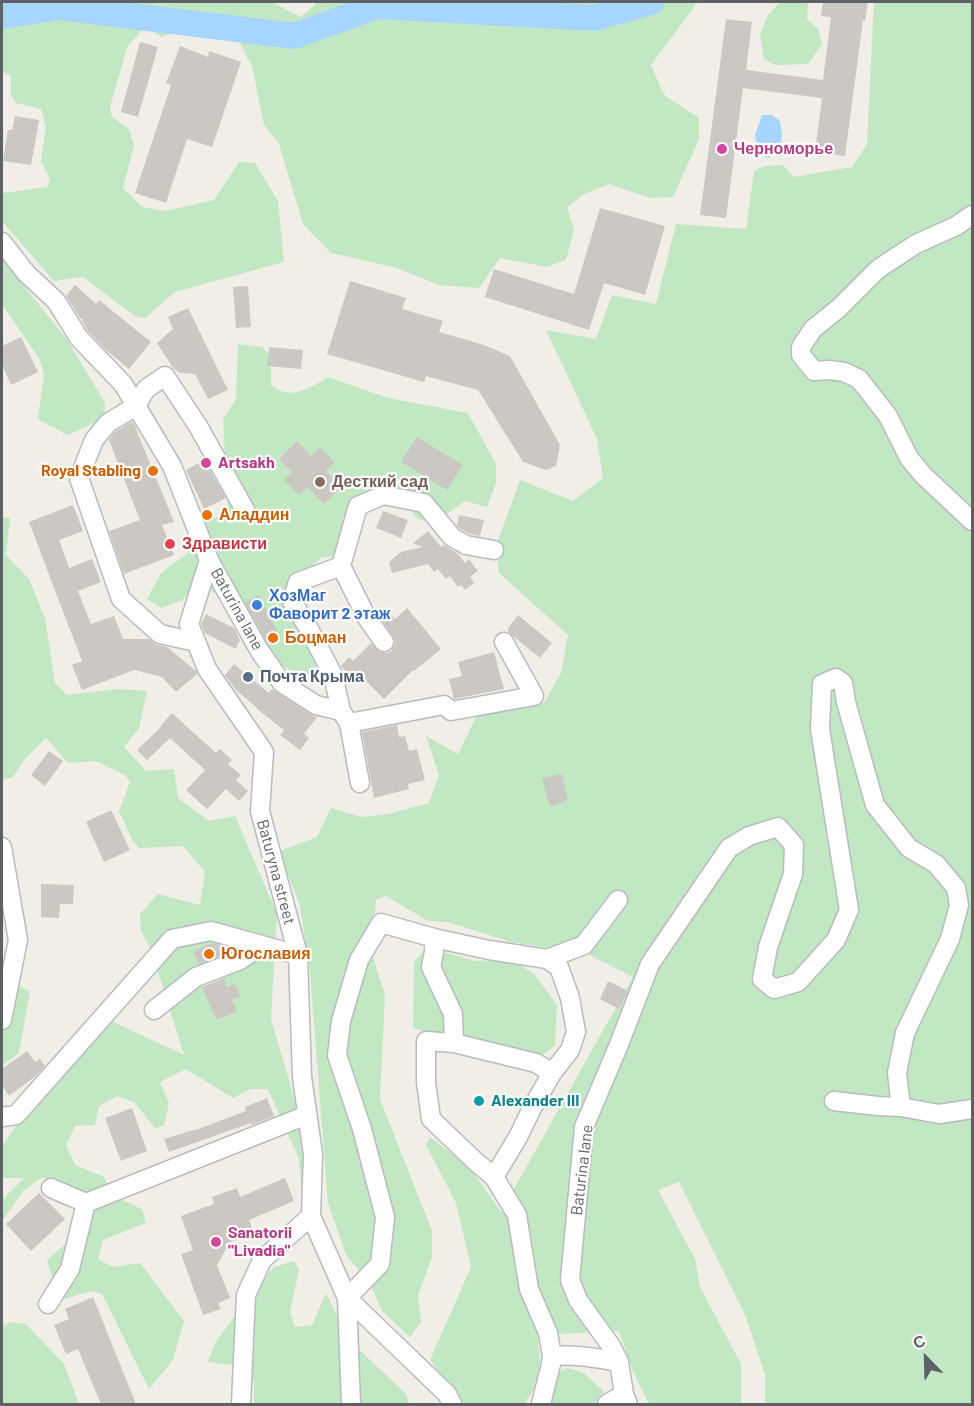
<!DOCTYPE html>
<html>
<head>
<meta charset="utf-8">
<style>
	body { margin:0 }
	#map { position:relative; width:974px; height:1406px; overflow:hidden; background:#f0eee6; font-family:Barlow,sans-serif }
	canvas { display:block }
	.frame { position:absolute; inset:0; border:3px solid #5d6166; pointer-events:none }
	.north { position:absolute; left:896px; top:1328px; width:60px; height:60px; -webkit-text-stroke:4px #fff; paint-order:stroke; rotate:337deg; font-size:16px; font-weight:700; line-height:24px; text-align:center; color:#5d6166 }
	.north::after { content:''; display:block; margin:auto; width:21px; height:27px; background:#5d6166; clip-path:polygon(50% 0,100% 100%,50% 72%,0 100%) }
</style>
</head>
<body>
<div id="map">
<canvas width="974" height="1406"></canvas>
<div class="frame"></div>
<div class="north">С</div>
</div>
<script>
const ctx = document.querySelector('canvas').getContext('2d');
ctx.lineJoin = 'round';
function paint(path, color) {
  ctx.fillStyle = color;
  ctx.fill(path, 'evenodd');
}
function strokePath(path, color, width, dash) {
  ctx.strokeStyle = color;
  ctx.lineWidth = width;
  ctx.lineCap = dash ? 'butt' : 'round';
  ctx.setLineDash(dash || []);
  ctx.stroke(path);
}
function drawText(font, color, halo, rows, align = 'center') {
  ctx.font = font + ' Barlow,sans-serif';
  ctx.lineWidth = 4.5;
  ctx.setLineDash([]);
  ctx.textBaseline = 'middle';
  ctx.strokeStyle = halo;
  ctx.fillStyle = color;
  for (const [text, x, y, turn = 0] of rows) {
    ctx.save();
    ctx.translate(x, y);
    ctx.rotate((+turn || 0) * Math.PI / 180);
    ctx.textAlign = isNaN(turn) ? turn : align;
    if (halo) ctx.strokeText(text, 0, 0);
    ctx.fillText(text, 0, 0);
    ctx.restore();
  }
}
const green = new Path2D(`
	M2,2H272L300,17L315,5L316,2H697L692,10L651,65L664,95L699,118V139L673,197L650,198L609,184L584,194L567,207L574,230L566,260L547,267L500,258L479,288L439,285L397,268L331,253L303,224L279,144L264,125L252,66L231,26L208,18L162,37L145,27L127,47L110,107L112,117L129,129L134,145L123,188L142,207L165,211L214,200L239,162L255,163L278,201L284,262L175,292L145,318L135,316L83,277L54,281L2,221V192L3,193L47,187L50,179L41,161L46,127L41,109L16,103L11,96V76L2,71Z
	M780,2H808L807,19L818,29L822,44L808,64L775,65L764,59L760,35L768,15Z
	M874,2H972V1404H765V1375L746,1317L679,1182L658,1190L695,1259L700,1287L741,1364V1404H649L632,1369L619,1331L537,1335L540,1362L537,1384L524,1404H475L463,1403L430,1360L471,1267L456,1203L426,1145L430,1137L470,1168L501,1212L633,977L588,954L511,942L448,922L428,921L386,896L376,900L371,951L385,995L380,1099L432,1231V1257L418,1295L421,1322L410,1337L382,1311L370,1283L346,1255L328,1203L310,971L300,906L279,851L317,837L331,808L361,817L388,814L429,803L439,775L426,736L458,754L477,715L544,703L561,673L568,635L499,573L496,546L520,480L573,501L603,478L597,439L546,330L596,339L612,295L656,304L676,224L746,229L754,171L764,166L783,165L794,177L852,167L867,144Z
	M2,259L68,341L105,403V418L68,435L38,419L44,375L40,360L2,304Z
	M238,344L262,347L271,357V385C292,401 308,389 328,377L388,398L468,413L496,464V483L487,507L465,501L434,523L418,519L399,497L367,490L355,511L359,536L355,555L322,557L290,586L317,648L315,671L301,677L271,658L243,604L212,592L206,569L183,600L161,608L147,599L161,573L188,553L189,511L216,518L228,508L223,419L236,399ZM297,442L311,456L320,448L335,462L326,471L342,487L324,504L279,459Z
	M2,517L10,518L6,555L29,579L45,618L55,683L67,695L118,689L147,691L139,728L124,747L146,771L174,769L178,798L209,821L235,816L277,914L271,1019L300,1118L309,1183L302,1195L299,1159L268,1089H251L233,1098L186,1069L160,1082L169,1103L164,1126L155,1128L134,1102L117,1096L99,1106L95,1125L75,1126L66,1145L75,1165L104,1177L113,1196L142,1209L146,1223L103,1240L98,1259L113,1267L140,1263L184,1321L173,1360L149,1389L102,1294L91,1291L64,1299L56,1291L47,1260L75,1236L77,1202L55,1178H41L24,1190L2,1221V1200L24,1178H2V1146L27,1110L109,1020L184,1055L152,952L141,931L140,914L158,894L200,905L205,872L183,846L139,848L133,841L119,811L130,782L125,775L96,761L68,763L46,738L24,760L13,777L2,780ZM221,973L227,987L239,997L232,1000L237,1012L216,1020L200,981Z
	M425,950L447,953L475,961L513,960L535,975L557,1005L555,1046L542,1055L513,1053L413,1028L414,961Z
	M6,981L30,991L19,1053L5,1063L2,1068V986Z
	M294,1261L299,1269L290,1312L295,1327L312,1325L326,1293L348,1339L406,1394L409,1404H254V1383L242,1366L208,1362L215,1343L257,1286L274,1267Z
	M12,1322L26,1324L64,1364L79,1404H2V1326Z
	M567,1368L584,1373L604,1392L594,1404H545L556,1374Z`);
const water = new Path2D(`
	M762,115H772L780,121L782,136L778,152L768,158L758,154L755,135Z`);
const river = new Path2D(`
	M2,16L59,7L294,36L377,6L594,18L651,2`);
const building = new Path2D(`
	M823,2H868L865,21L863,20L845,156L815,152L822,98L743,88L726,218L700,215L726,19L752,22L746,70L823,80L831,17L821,16Z
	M140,42L158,47L138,117L121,112Z
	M180,46L208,57L209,51L241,62L212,147L187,139L166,203L135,193L171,85L166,83Z
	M15,116L39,120L31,165L3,161L8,130H12Z
	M600,208L665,226L645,295L604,283L589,330L485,297L494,269L574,294Z
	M350,281L406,298L402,309L443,321L439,332L484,345L510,356L560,445L556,466L546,470L523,462L478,390L426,376L424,382L327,354Z
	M75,285L96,304L99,300L151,342L129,369L106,350L88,331L82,321L83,320L80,318L66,296Z
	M248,286L251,327L236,328L233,287Z
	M188,308L228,390L208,399L195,374L180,373L173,368L157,343L173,329L168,317Z
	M21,337L38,372L11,385L2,364V346Z
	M269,347L303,350L301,369L267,366Z
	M131,422L134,424L174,522L162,525L174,555L124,574L109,531L140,520L109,440L115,432Z
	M417,437L463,465L447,490L401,462Z
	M297,441L311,456L320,447L335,462L326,471L342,487L324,504L307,487L299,495L284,480L292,472L279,459Z
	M204,460L226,498L204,509L186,470Z
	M73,505L83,531L59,540L69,568L92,559L101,582L78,591L91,624L114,616L123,639H149L157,645L167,647L196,671L197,674L176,692L162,677L134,670L82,690L72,665L82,661L29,522Z
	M383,511L408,520L401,538L376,528Z
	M459,515L484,520L480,536L470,534L459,528L457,525Z
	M428,531L441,547L444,545L457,553L465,563L469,559L478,571L470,577L474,583L465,590L461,585L458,587L450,576L446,579L438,569L434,572L428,564L392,573L389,562L401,552L423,547L413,543Z
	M259,595L280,638L268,644L245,602Z
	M407,608L441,649L414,671L413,670L384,699L356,671L351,677L341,666L349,657L353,661L371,643L380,652L386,653L391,651L394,646L395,640L380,617L387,611L395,619Z
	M206,614L234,628L240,640L236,649L205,633L201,624Z
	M518,615L552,643L540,658L508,632V628Z
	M494,652L504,689L454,699L449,679L462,676L458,662Z
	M234,664L269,693L272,689L310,714L317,717L304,734L309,738L300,750L280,735L284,730L257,709V708L235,689L225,675Z
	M172,713L216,753L220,749L232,760L228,764L241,775L236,780L248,791L239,801L226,789L207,809L186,790L205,770L170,738L147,760L137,750L159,729V728Z
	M397,725L399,737L405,736L409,751L417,749L425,780L408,784L409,789L374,798L362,732Z
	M49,751L63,761L45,786L31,775Z
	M562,774L568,800L550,807L542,778Z
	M111,810L130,850L104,862L86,822Z
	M41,884L74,885L73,904H60L59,918L41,917Z
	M212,943L220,945L224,954L199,964L193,951Z
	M224,978L227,987L235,984L240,997L232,1000L237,1012L216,1020L202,987Z
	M608,981L628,991L619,1009L600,999Z
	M27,1051L35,1062L40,1059L45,1066L33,1078L9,1096L2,1085L3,1068Z
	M267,1098L274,1116L252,1125L251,1123L169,1152L164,1139L193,1130V1131L246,1111L245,1107Z
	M132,1108L147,1151L121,1161L105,1118Z
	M285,1178L294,1201L249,1220L254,1234L230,1242L217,1265L230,1298L218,1303L221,1309L203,1315L181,1254L193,1250L181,1216L214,1204L212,1197L237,1188L240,1197Z
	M39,1193L65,1219L31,1251L6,1224Z
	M93,1297L136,1404H101L78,1349L66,1354L54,1325L69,1319L65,1309Z`);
const minor = new Path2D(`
	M972,215L956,226L916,244L878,269L839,308L813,329L801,347V355L814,371L829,370L844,372L859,379L888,416L909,458L923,475L972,521
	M2,242L26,273L56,301L79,338L123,384L172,466L209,560L259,650L282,683L316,705L341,711
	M209,560L189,624L207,669L264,752L260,811L298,955L302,1077L313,1154L311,1216L347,1298L351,1404
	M341,566L367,618L384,642
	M196,642L160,634L121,599L79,478L94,440L108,423L136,406L146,389L165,376L198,426L245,510
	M349,723L444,705L451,711L534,696L504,642
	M360,783L349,723L341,711L333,675L309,629L292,601L298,582L341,566L358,506L383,495L424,503L452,537L466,545L494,550
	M2,847L18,940L2,1020
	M547,959L584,945L618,900
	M154,1010L196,977L240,960L262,945
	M454,1043L536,1063L552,1073
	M834,1101L878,1106L901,1107L939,1114L972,1109
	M2,1117L16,1115L172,939L211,931L298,955
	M494,1177L517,1215L529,1289L548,1333L552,1356L551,1364L541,1404
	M51,1188L86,1203L307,1115
	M347,1298L380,1264L385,1217L362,1129L337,1055L341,1021L359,960L381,923L434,938L489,950L547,959L559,967L570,998L576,1032L570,1050L552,1073L532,1108L518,1137L494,1177L475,1161L431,1119L426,1082V1041L454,1043L453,1014L431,967L434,952V938
	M347,1298L447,1394L452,1404
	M48,1304L70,1269L86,1203
	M552,1356C575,1354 596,1358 619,1362
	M241,1404L246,1295L262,1260L311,1216
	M607,1404L624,1394
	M628,1404L624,1394L619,1362L611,1346L578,1300L570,1280L584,1127L618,1047L650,964L729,848L749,836L778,827L794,845L793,874L768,947L762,979L774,989L798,982L836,940L849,910L820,729L822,684L836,678L843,683L846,702L875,805L909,848L936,864L956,888L959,905L950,939L905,1033L897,1073L901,1107`);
const markers = [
	[722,149,6,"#d1479c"],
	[206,463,6,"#d1479c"],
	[153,471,6,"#e8710a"],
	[320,482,6,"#8d6e63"],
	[207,515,6,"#e8710a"],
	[170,544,6,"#e0444e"],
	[257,605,6,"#3f7fe0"],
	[273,638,6,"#e8710a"],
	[248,677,6,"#5c6f8a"],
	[209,954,6,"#e8710a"],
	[479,1101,6,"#0f9aa8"],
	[216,1242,6,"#d1479c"]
];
const hotelNames = [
	["Черноморье",734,149],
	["Artsakh",218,463],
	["Sanatorii",228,1233],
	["\"Livadia\"",228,1251]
];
const foodNames = [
	["Royal Stabling",141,471,"right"],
	["Аладдин",219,515],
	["Боцман",285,638],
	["Югославия",221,954]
];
const educationNames = [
	["Десткий сад",332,482]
];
const healthNames = [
	["Здрависти",182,544]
];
const shopNames = [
	["ХозМаг",269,596],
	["Фаворит 2 этаж",269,614]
];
const streetNames = [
	["Baturina lane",237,609,61],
	["Baturyna street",276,872,75],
	["Baturina lane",582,1170,-83]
];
const serviceNames = [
	["Почта Крыма",260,677]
];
const cultureNames = [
	["Alexander III",491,1101]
];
paint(green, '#c2e7c3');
paint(water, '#a6d6ff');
strokePath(river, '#a6d6ff', 26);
paint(building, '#cbc8c3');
strokePath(minor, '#b8bbbf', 21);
strokePath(minor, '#fff', 18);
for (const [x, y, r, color] of markers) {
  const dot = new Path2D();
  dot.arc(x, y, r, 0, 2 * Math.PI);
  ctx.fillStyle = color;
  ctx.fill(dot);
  strokePath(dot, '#fff', 2);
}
drawText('bold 16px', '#b23c85', '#fff', hotelNames, 'left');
drawText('bold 16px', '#c56008', '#fff', foodNames, 'left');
drawText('bold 16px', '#785e54', '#fff', educationNames, 'left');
drawText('bold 16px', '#be3a42', '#fff', healthNames, 'left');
drawText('bold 16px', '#366cbe', '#fff', shopNames, 'left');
drawText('16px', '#5d6166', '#fff', streetNames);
drawText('bold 16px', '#4e5e75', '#fff', serviceNames, 'left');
drawText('bold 16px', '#0d838f', '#fff', cultureNames, 'left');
</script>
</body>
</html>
